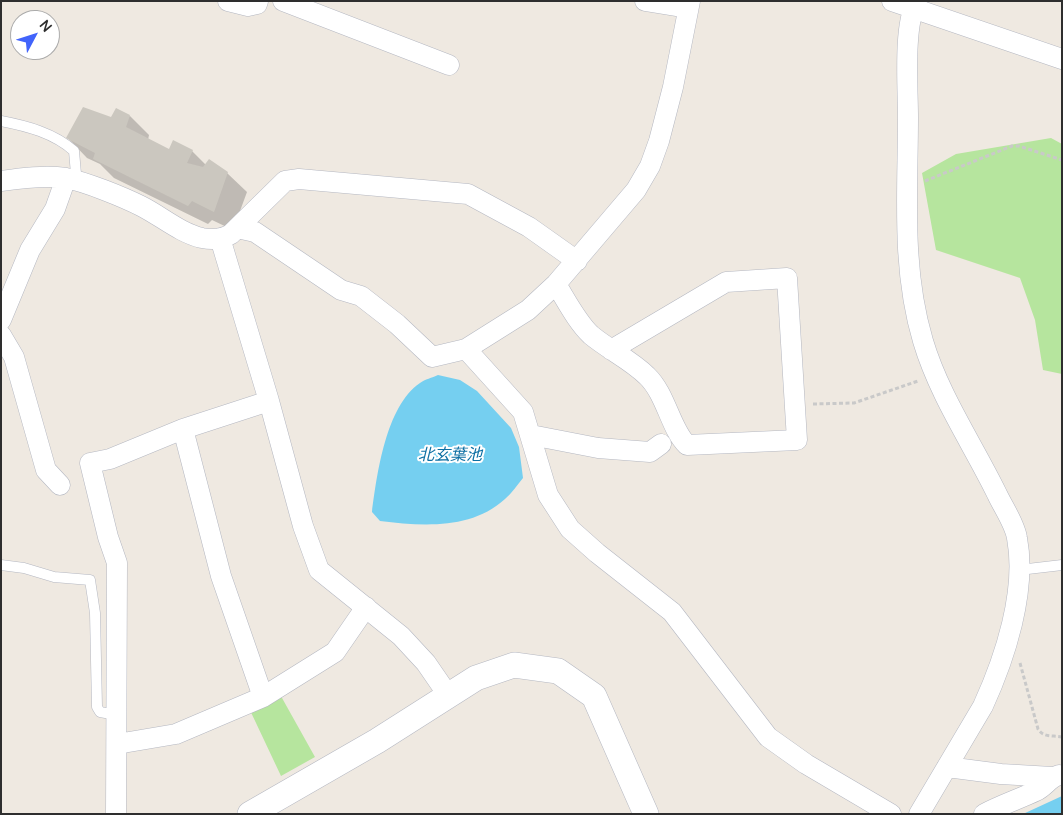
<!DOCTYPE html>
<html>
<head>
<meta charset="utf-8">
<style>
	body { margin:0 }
	#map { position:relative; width:1063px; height:815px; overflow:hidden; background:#efe9e1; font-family:Manrope,sans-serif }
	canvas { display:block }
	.frame { position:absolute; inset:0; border:2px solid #2e2e2e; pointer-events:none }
	.north { position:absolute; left:10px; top:10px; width:50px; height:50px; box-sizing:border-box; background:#fff; border:1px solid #ababab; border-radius:50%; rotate:50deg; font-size:14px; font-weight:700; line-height:20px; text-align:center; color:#2e2e2e }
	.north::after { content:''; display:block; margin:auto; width:18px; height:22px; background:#4264fb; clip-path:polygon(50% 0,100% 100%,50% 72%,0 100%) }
</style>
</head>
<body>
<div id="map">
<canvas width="1063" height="815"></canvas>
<div class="frame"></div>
<div class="north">N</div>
</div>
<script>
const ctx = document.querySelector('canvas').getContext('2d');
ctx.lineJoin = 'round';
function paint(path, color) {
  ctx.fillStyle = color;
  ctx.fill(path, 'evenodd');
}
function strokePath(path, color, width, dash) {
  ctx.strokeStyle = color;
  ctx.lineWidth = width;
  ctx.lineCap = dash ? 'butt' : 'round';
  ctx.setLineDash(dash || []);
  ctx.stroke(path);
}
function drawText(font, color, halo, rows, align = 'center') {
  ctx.font = font + ' Manrope,"Noto Sans JP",sans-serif';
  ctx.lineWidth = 4;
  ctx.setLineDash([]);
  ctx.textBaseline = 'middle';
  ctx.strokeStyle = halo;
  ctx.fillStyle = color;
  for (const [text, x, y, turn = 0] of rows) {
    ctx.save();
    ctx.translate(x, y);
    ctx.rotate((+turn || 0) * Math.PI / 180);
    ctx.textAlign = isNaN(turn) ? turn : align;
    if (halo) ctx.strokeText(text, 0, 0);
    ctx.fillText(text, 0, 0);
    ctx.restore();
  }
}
const green = new Path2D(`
	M1051,138L1062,144V374L1043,370L1035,320L1020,278L936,250L922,173L956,154Z
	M277,689L315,757L281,776L248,706Z`);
const water = new Path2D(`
	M438,375L460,380L477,391L511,428L519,447L523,478C517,485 512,493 505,499C471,530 422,526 380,521L372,512C377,474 386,406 420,383C425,379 432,378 438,375Z
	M1062,796V814H1023Z`);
const shadow = new Path2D(`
	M130,116L149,135L148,140L169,151H192L206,165L227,173L247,192L233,230L212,220L208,224L114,178L100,164L87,158L68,138Z`);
const building = new Path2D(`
	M83,107L111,117L116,108L130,115L126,127L169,149L173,140L193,150L187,163L203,167L209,159L228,172L214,212L192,201L188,206L93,159L95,153L66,138Z`);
const path = new Path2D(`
	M925,181L1012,146H1019L1062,160
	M813,404L854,403L918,381
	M1020,663L1038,729C1044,738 1052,735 1062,737`);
const service = new Path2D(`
	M1,121C27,126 54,133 74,151L76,174L74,181
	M1,565L24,568L54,577L90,580L95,613L97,707L100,712L117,715
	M1019,570L1062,565`);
const minor = new Path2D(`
	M228,1L248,6L257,4L258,1
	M283,1L449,65
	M645,1L688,8
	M690,1L673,87L659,141L650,166L636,190L556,284L528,310L466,349L523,412L548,495L570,529L597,553L672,612L768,737L806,764L891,814
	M892,1L1062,59
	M917,1C903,24 908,88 908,117C908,193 901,267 923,341C939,395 972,443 997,494C1003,507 1015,524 1017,538C1027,591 1005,658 983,706L919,814
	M1,181C22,178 45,175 66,178C86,182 123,197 141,206C161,216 180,233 202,238C212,240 223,239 231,234L285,181L299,179L468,194L529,227L577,261
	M237,228L255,232L341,290L361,296L397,324L432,357L466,349
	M220,238L269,401L303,526L319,570L401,636L426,663L448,695
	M556,284C566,300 577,322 591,335C609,350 631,360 647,376C666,394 671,430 687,445L797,440L787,278L726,282L611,350
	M1,320L30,250L55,209L66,178
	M1,335L14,357L46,470L60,485
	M183,429L221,576L263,697
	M531,435L598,448L650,452L661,444
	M117,744L176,734L263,697L335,652L366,607
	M947,767L1001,774L1052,777
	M116,814L117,563L108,537L90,463L110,459L183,429L269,401
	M984,814C1001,805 1019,799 1036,791C1045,787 1049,778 1059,775`);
const tertiary = new Path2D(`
	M250,814L377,741L476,678L514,665L558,671L594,696L646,814`);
const waterNames = [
	["北玄葉池",450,456]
];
paint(green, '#b6e59e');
paint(water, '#75cff0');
paint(shadow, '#0003');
paint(building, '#cbc7bf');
strokePath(service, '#b4b7c1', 11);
strokePath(minor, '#b4b7c1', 21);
strokePath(tertiary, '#b4b7c1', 26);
strokePath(path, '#c9c9c9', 3, [4, 2.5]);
strokePath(service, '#fff', 10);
strokePath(minor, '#fff', 20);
strokePath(tertiary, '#fff', 25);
drawText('italic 16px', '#0d6fa3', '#fff', waterNames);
</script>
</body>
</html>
